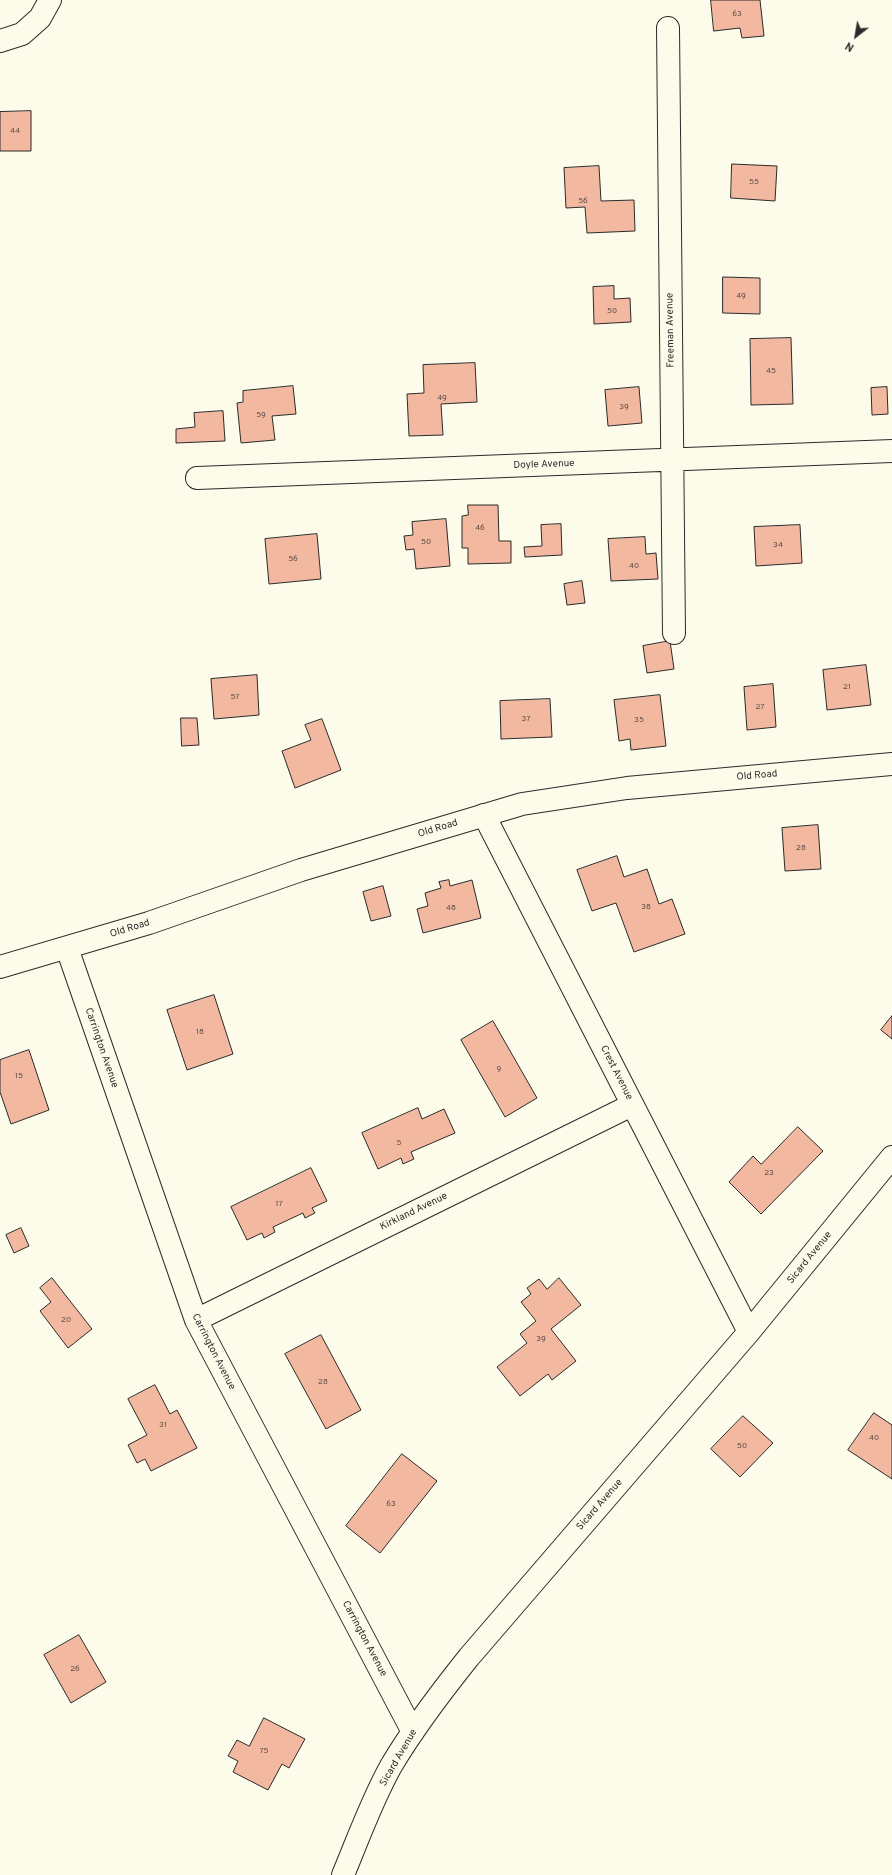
<!DOCTYPE html>
<html>
<head>
<meta charset="utf-8">
<style>
	body { margin:0 }
	#map { position:relative; width:892px; height:1875px; overflow:hidden; background:#fdfbea; font-family:Overpass,sans-serif }
	canvas { display:block }
	.north { position:absolute; left:836px; top:16px; width:40px; height:40px; -webkit-text-stroke:3px #fdfbea; paint-order:stroke; rotate:211deg; font-size:11px; font-weight:700; line-height:16px; text-align:center; color:#2b2b2b }
	.north::after { content:''; display:block; margin:auto; width:14px; height:18px; background:#2b2b2b; clip-path:polygon(50% 0,100% 100%,50% 72%,0 100%) }
</style>
</head>
<body>
<div id="map">
<canvas width="892" height="1875"></canvas>
<div class="north">N</div>
</div>
<script>
const ctx = document.querySelector('canvas').getContext('2d');
ctx.lineJoin = 'round';
function paint(path, color) {
  ctx.fillStyle = color;
  ctx.fill(path, 'evenodd');
}
function strokePath(path, color, width, dash) {
  ctx.strokeStyle = color;
  ctx.lineWidth = width;
  ctx.lineCap = dash ? 'butt' : 'round';
  ctx.setLineDash(dash || []);
  ctx.stroke(path);
}
function drawText(font, color, halo, rows, align = 'center') {
  ctx.font = font + ' Overpass,sans-serif';
  ctx.lineWidth = 3;
  ctx.setLineDash([]);
  ctx.textBaseline = 'middle';
  ctx.strokeStyle = halo;
  ctx.fillStyle = color;
  for (const [text, x, y, turn = 0] of rows) {
    ctx.save();
    ctx.translate(x, y);
    ctx.rotate((+turn || 0) * Math.PI / 180);
    ctx.textAlign = isNaN(turn) ? turn : align;
    if (halo) ctx.strokeText(text, 0, 0);
    ctx.fillText(text, 0, 0);
    ctx.restore();
  }
}
const building = new Path2D(`
	M711,0H760L764,36L742,38L740,28L714,31Z
	M31,111V151H0V112Z
	M732,164L777,166L775,201L731,198Z
	M599,166L601,201L634,200L635,231L587,233L585,207L566,208L564,168Z
	M723,277L760,278V314L723,313Z
	M614,286V299L630,298L631,322L594,324L593,287Z
	M791,338L793,404L751,405L750,339Z
	M475,363L477,402L441,404L443,435L409,436L407,394L424,393L423,365Z
	M293,386L296,414L272,416L275,440L241,443L237,403L243,402V391Z
	M639,387L642,423L608,426L605,390Z
	M887,387L888,414L872,415L871,388Z
	M223,411L225,441L176,443V429L195,427L194,413Z
	M468,505H498L499,541H511V563L468,564V548H462V516L468,515Z
	M446,519L450,566L416,569L414,549L406,550L404,536L413,535L412,522Z
	M561,524L562,555L525,557L524,547L542,546L541,525Z
	M800,525L802,563L756,566L754,527Z
	M317,534L321,579L269,584L265,539Z
	M645,537L646,554L656,553L658,579L611,581L608,539Z
	M582,581L585,603L567,605L564,584Z
	M670,641L674,669L647,673L643,646Z
	M866,665L871,705L827,710L823,670Z
	M257,675L259,715L214,719L211,679Z
	M773,684L776,727L747,730L744,687Z
	M660,695L666,746L631,750L630,739L619,741L614,700Z
	M550,699L552,737L501,739L500,701Z
	M181,718H197L199,745L182,746Z
	M322,719L341,770L295,788L282,751L311,740L305,725Z
	M818,825L821,869L785,871L782,828Z
	M617,856L624,877L647,869L659,904L672,899L685,934L634,952L616,903L592,911L577,870Z
	M449,880L450,886L472,880L481,918L423,933L417,909L428,906L425,893L441,888L439,882Z
	M383,886L391,916L371,921L363,892Z
	M214,995L233,1054L187,1070L167,1010Z
	M892,1016V1039L881,1030Z
	M493,1021L537,1098L505,1117L461,1040Z
	M29,1050L49,1110L11,1124L0,1092V1060Z
	M418,1108L422,1119L444,1109L455,1133L411,1152L414,1159L403,1164L401,1158L378,1169L362,1133Z
	M798,1127L823,1151L761,1214L729,1182L753,1156L761,1164Z
	M311,1168L327,1201L312,1208L315,1213L305,1218L303,1213L273,1227L275,1232L264,1238L262,1233L247,1240L231,1207Z
	M21,1228L29,1246L14,1253L6,1235Z
	M52,1278L92,1329L68,1348L40,1311L51,1302L40,1288Z
	M559,1278L581,1305L551,1329L576,1361L552,1380L548,1374L520,1396L497,1367L527,1343L520,1334L536,1321L521,1302L531,1294L527,1288L539,1279L547,1289Z
	M321,1335L361,1410L326,1429L285,1354Z
	M155,1385L170,1414L177,1410L197,1448L151,1471L145,1459L137,1463L128,1445L147,1435L128,1399Z
	M874,1413L892,1425V1479L848,1450Z
	M743,1416L773,1443L740,1477L711,1449Z
	M402,1454L437,1481L380,1553L346,1526Z
	M79,1635L106,1682L71,1703L44,1655Z
	M264,1718L305,1739L289,1768L282,1764L268,1790L233,1772L238,1761L228,1756L237,1740L249,1746Z`);
const minor = new Path2D(`
	M668,28L674,633
	M0,41L22,34L40,18L50,0
	M197,478L892,451
	M484,815L749,1332
	M67,948L196,1320L413,1732
	M196,1320L632,1105
	M343,1875C358,1839 372,1800 391,1766C414,1727 441,1692 469,1657L749,1332L892,1157`);
const tertiary = new Path2D(`
	M0,967L149,923L301,870L522,804L627,788L892,764`);
const numberNames = [
	["63",737,14],
	["44",15,131],
	["55",754,182],
	["56",583,201],
	["49",741,296],
	["50",612,311],
	["45",771,371],
	["49",442,398],
	["39",624,407],
	["59",261,415],
	["46",480,528],
	["50",426,542],
	["34",778,545],
	["56",293,559],
	["40",634,566],
	["21",847,687],
	["57",235,697],
	["27",760,707],
	["37",526,719],
	["35",639,720],
	["28",801,848],
	["38",646,907],
	["48",451,908],
	["18",200,1032],
	["9",499,1069],
	["15",19,1076],
	["5",399,1143],
	["23",769,1173],
	["17",279,1204],
	["20",66,1320],
	["39",541,1339],
	["28",323,1382],
	["31",163,1425],
	["40",874,1438],
	["50",742,1446],
	["63",391,1504],
	["26",75,1669],
	["75",264,1751]
];
const streetNames = [
	["Freeman Avenue",671,330,-91],
	["Doyle Avenue",544,465,-2],
	["Old Road",757,776,-5],
	["Old Road",438,829,-17],
	["Old Road",130,929,-17],
	["Carrington Avenue",101,1048,71],
	["Crest Avenue",616,1073,63],
	["Kirkland Avenue",414,1212,-26],
	["Sicard Avenue",810,1258,-51],
	["Carrington Avenue",213,1352,63],
	["Sicard Avenue",600,1505,-49],
	["Carrington Avenue",364,1639,62],
	["Sicard Avenue",399,1758,-60]
];
paint(building, '#f2b8a0');
strokePath(building, '#2b2b2b', 1);
strokePath(minor, '#2b2b2b', 24);
strokePath(tertiary, '#2b2b2b', 24);
strokePath(minor, '#fdfbea', 22);
strokePath(tertiary, '#fdfbea', 22);
drawText('8px', '#5d4e48', null, numberNames);
drawText('10px', '#2b2b2b', '#fdfbea', streetNames);
</script>
</body>
</html>
